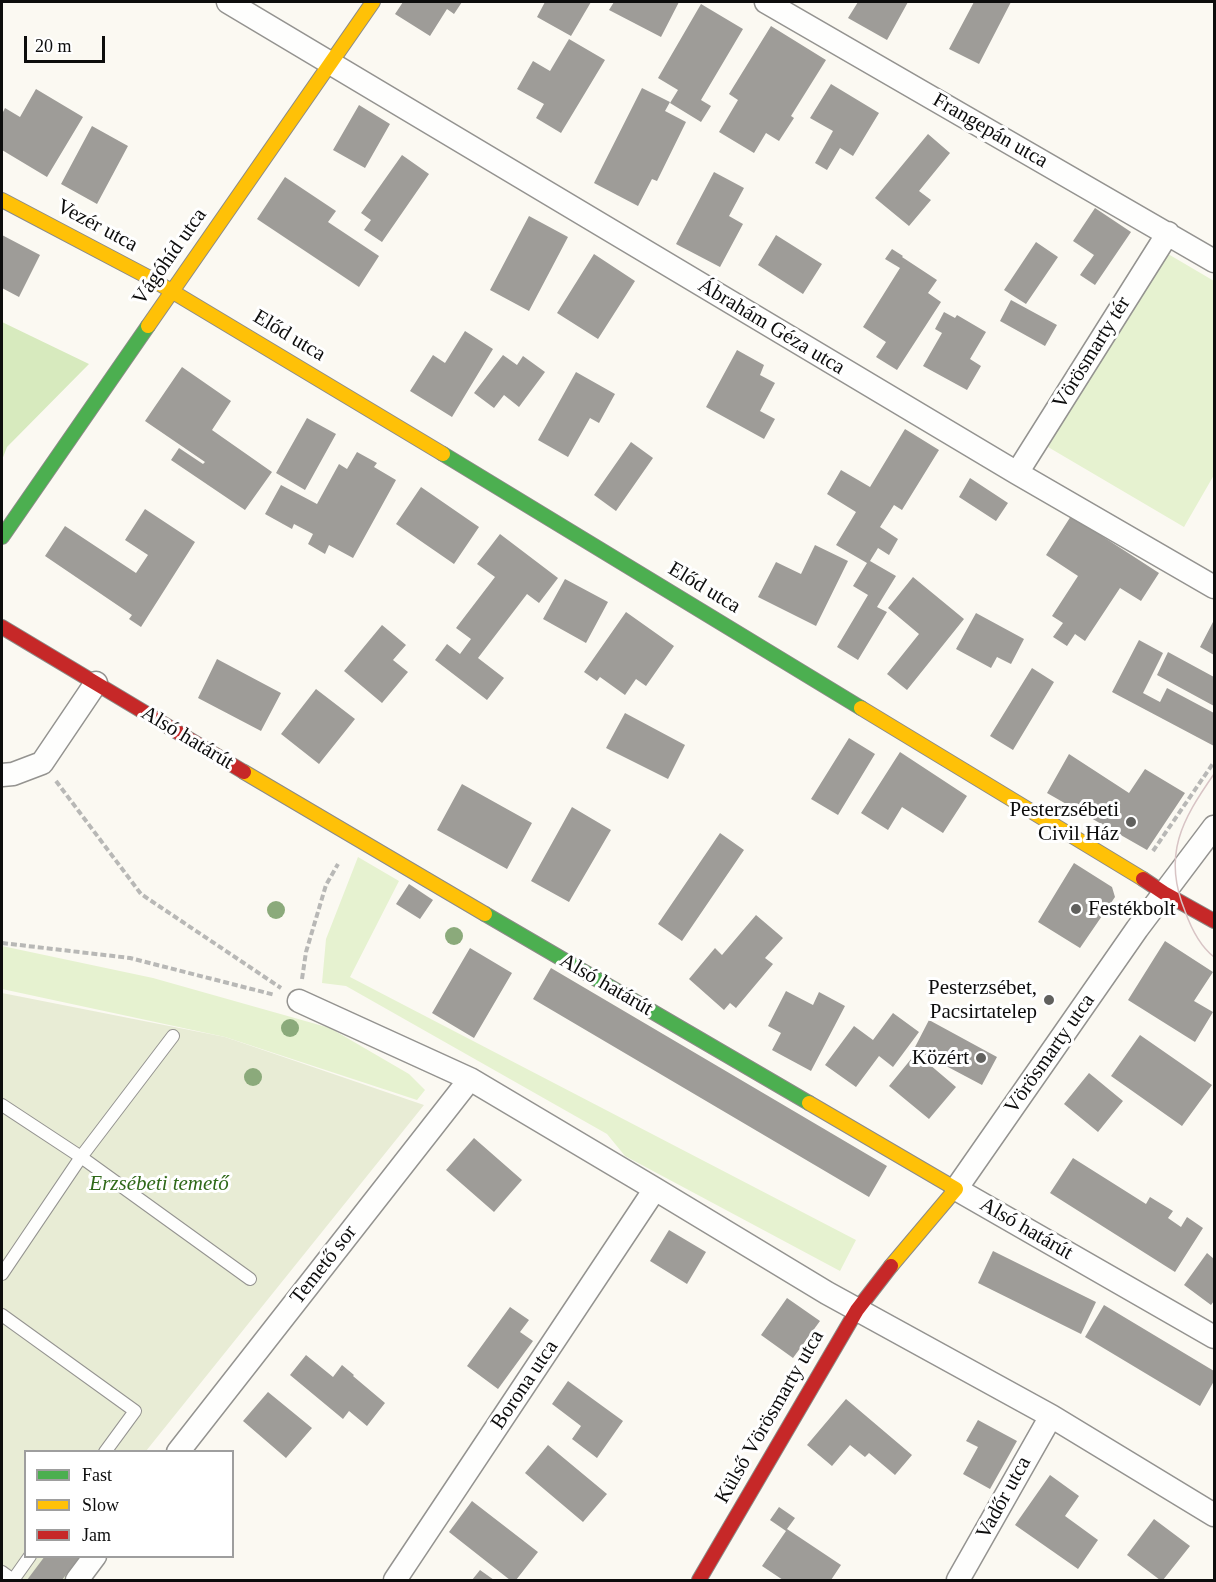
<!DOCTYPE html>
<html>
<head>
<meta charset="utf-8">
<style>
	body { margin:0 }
	#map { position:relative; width:1216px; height:1582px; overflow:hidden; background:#fbf9f2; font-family:"Times New Roman",serif }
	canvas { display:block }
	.frame { position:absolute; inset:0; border:3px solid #0d0d0d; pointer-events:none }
	.legend { position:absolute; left:24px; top:1450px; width:210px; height:108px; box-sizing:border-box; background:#fff; border:2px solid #9e9e9e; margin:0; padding:8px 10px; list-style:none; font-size:18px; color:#0d0d0d }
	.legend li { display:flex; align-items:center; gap:12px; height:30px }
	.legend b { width:30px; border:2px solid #9e9e9e }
	.scale { position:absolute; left:24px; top:36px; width:81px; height:27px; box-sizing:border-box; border:3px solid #0d0d0d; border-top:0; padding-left:8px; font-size:18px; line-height:21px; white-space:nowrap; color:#0d0d0d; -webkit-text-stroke:4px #fff; paint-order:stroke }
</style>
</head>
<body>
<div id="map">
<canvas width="1216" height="1582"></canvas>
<div class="frame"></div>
<ul class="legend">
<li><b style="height:8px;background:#4caf50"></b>Fast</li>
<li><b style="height:8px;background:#ffc107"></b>Slow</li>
<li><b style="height:8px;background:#c62828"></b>Jam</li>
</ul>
<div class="scale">20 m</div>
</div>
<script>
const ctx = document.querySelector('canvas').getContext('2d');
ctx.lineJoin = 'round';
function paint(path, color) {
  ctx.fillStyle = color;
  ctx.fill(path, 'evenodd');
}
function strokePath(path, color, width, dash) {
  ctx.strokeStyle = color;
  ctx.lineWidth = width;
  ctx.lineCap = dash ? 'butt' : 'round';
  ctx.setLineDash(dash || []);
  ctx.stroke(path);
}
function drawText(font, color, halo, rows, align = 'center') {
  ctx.font = font + ' "Times New Roman",serif';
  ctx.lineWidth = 6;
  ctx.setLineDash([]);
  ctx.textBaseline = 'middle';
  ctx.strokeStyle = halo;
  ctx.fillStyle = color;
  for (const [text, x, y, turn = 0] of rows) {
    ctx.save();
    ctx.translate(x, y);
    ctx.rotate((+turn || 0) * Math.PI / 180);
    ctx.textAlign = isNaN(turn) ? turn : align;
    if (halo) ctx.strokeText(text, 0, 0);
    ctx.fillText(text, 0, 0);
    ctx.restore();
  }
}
const green = new Path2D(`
	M1163,251L1214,281V475L1184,527L1048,447Z
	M358,857L399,881L350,977L856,1240L840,1271L625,1156L607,1134L346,986L322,983L326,939Z
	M2,946L153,978L330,1028L409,1074L425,1090L417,1100L225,1037L2,989Z`);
const forest = new Path2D(`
	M2,322L89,364L7,447L2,460Z`);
const cemetery = new Path2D(`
	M2,993L225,1037L424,1105L146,1451L26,1452V1556L87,1557L70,1580H2Z`);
const building = new Path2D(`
	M403,2H462L454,14L447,9L430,36L395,14Z
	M545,2H591L571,36L537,17Z
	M614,2H679L661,37L609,10Z
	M858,2H908L887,40L848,18Z
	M974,2H1011L979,64L949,49Z
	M701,4L743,29L701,100L711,106L701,122L670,103L678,90L658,78Z
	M771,26L826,60L791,116L794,118L779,141L766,133L754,153L719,132L738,100L729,94Z
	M569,39L605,60L561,133L536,118L544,104L517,89L533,61L550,71Z
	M831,84L879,113L853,156L840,148L827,170L815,163L833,131L810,118Z
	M642,88L670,102L665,111L686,122L657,181L652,179L638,206L594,183Z
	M36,89L83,117L47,177L2,150V114L5,108L20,117Z
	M359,105L390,124L365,168L333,150Z
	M92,126L128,146L97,204L61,184Z
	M928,134L950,153L919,191L931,200L909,226L875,198Z
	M402,155L429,174L382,242L364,230L371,220L361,213Z
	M714,172L744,188L729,216L743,224L720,267L676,244Z
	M285,177L336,211L328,222L379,256L359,287L257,219Z
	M1095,208L1131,232L1095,285L1080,275L1094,255L1073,241Z
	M529,216L568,237L529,311L490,290Z
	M2,235L40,255L19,297L2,288Z
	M776,235L822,264L803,294L758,265Z
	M1036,242L1058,257L1026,304L1004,290Z
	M892,249L903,256L902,257L937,280L928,293L941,302L897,370L876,357L886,342L863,327L900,268L885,259Z
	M594,254L635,281L598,339L557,313Z
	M1011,300L1057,325L1045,346L1000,321Z
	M944,312L955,318L957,315L986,332L970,359L981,366L967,390L923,366L942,333L935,329Z
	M465,331L493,349L452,417L410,391L433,355L445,363Z
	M737,350L764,365L760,375L775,383L760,411L775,419L764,439L706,407Z
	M503,355L517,365L523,356L545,372L519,407L504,395L494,408L474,393Z
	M182,367L231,401L212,430L272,472L245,510L171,460L179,448L203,464L205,462L145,421Z
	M576,372L615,394L599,423L590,418L568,457L538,440Z
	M307,418L336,434L305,490L276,473Z
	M905,429L939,450L902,510L894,505L880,527L898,539L889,555L878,548L870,561L896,576L877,607L887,612L858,660L837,647L868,595L853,586L867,563L836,545L856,512L827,494L841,470L870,487Z
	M631,442L653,458L616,511L594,495Z
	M357,452L377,463L374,467L396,480L353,558L329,545L325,554L308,544L313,534L294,524L292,529L265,514L281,485L317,504L339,464L347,469Z
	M970,478L1008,503L996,521L959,497Z
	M421,487L479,527L454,564L396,524Z
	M145,509L195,542L141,627L129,619L132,615L45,556L65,526L136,573L148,555L125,540Z
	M1071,516L1159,573L1141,601L1120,588L1085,641L1075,634L1067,646L1053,637L1063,623L1052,616L1078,576L1046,555Z
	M500,534L558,578L539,603L527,594L478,658L504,678L487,700L435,660L447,644L460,654L471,639L456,628L495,577L477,564Z
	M815,545L848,561L816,626L758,597L776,562L801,574Z
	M913,577L964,619L907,690L887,674L919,634L888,608Z
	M565,579L608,602L586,643L543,619Z
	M626,612L674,646L646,686L636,679L625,695L600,677L597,681L584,672Z
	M976,613L1024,639L1011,664L997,657L991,668L956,649Z
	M1214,620V655L1200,647Z
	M382,625L406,645L393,660L408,672L382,703L344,671Z
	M1139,640L1163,653L1143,693L1160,702L1167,688L1214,713V746L1112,692Z
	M1168,652L1214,677V706L1157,675Z
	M217,659L281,693L261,731L198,698Z
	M1032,668L1054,682L1013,750L990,736Z
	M316,689L355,719L319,764L281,734Z
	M625,713L685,745L668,779L606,748Z
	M849,738L875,754L838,815L811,799Z
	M900,752L967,796L943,833L902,807L888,830L861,813Z
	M1069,754L1129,793L1145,769L1185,793L1147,850L1047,793Z
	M462,784L532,823L507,869L437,830Z
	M572,807L611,830L569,902L531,881Z
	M720,833L744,850L682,941L658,924Z
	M1074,863L1112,887L1115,897L1080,948L1038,922Z
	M409,884L433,900L420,919L396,904Z
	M756,915L783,938L765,958L773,964L736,1008L730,1003L724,1010L689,979L715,948L722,955Z
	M1165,941L1213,972L1194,1001L1213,1012L1195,1042L1128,1000Z
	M470,948L512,973L474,1038L432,1013Z
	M551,968L887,1166L869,1197L533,999Z
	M786,991L813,1005L819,992L845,1006L811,1071L772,1050L781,1033L768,1026Z
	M893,1013L919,1032L893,1067L879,1056L856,1087L825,1065L854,1026L873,1040Z
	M929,1020L997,1057L982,1085L914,1049Z
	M1140,1035L1212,1085L1182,1126L1111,1076Z
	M916,1053L956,1087L929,1119L889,1086Z
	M1089,1073L1123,1101L1098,1132L1064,1104Z
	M474,1138L522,1180L494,1212L446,1170Z
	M1073,1158L1146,1204L1150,1197L1173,1211L1168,1218L1181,1227L1187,1217L1203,1228L1175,1272L1050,1193Z
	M669,1230L706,1252L687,1284L650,1261Z
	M993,1251L1096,1302L1081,1334L978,1283Z
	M1207,1253L1214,1259V1301L1211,1305L1184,1285Z
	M787,1298L820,1321L793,1358L761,1335Z
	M1104,1305L1214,1371V1381L1200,1406L1085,1337Z
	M510,1307L529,1320L520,1332L533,1341L498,1389L467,1366Z
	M306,1355L333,1377L342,1365L354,1375L353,1376L385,1403L367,1426L349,1411L343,1419L290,1375Z
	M568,1381L623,1421L597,1458L572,1439L581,1426L552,1404Z
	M268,1392L312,1428L286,1458L243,1421Z
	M846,1399L912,1455L895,1475L869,1453L865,1457L850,1445L832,1466L807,1445Z
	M978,1420L1017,1441L990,1489L963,1474L978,1447L966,1441Z
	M548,1445L607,1494L583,1522L525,1473Z
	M1050,1475L1079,1496L1065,1516L1098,1540L1078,1569L1015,1525Z
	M472,1501L538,1552L516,1580H510L449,1532Z
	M779,1507L795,1518L787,1529L841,1565L831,1580H783L762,1566L786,1531L770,1520Z
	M1154,1519L1190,1546L1163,1580H1160L1127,1555Z
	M45,1556H80L62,1580H27Z
	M480,1570L494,1580H472Z`);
const path = new Path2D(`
	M56,781L141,894L281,988
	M1153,851L1214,762
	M2,943L130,958L275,995
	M302,979L306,952L326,885L338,864`);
const lane = new Path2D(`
	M2,1105L81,1157L250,1279
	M2,1274L81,1157L173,1036
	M2,1315L135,1411L105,1452
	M2,1572L13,1580L30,1556`);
const street = new Path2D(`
	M228,2L1017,473L1214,587
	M766,2L1214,261
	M1017,473L1168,233
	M2,775L13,774L42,763L96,683
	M1214,827L1137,929L956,1189L1214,1337
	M299,1001L470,1079L655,1189L827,1293L1051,1416L1214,1515
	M178,1452L470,1079
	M77,1580L95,1556
	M395,1580L655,1189
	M958,1580L1051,1416`);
const fast = new Path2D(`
	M443,454L861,708
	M2,537L148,326
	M485,914L809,1103`);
const slow = new Path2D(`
	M2,200L148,277L443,454
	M148,326L373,2
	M861,708L1143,879
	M244,772L485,914
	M809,1103L956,1189L891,1266`);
const jam = new Path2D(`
	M2,627L244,772
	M1143,879L1164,893L1214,921
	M699,1580L857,1310L891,1266`);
const tram = new Path2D(`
	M1214,774C1182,820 1162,855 1185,911C1191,928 1200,946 1214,957`);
const trees = [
	[276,910],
	[454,936],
	[290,1028],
	[253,1077]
];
const markers = [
	[1131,822,6,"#60605d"],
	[1076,909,6,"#60605d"],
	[1049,1000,6,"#60605d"],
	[981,1058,6,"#60605d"]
];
const streetNames = [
	["Frangepán utca",990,131,30],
	["Vezér utca",97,226,28],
	["Vágóhíd utca",170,257,-55],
	["Ábrahám Géza utca",771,327,31],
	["Előd utca",289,336,31],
	["Vörösmarty tér",1092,353,-58],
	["Előd utca",704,588,31],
	["Alsó határút",187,738,31],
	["Alsó határút",606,985,30],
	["Vörösmarty utca",1050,1054,-55],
	["Alsó határút",1026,1229,30],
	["Temető sor",324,1265,-52],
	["Borona utca",525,1385,-56],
	["Külső Vörösmarty utca",770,1417,-60],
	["Vadőr utca",1004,1498,-61]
];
const poiNames = [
	["Pesterzsébeti",1119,810],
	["Civil Ház",1119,834],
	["Festékbolt",1088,909,"left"],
	["Pesterzsébet,",1037,988],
	["Pacsirtatelep",1037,1012],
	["Közért",969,1058]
];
const parkNames = [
	["Erzsébeti temető",159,1184]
];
paint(green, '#e6f2d0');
paint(forest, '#d7eabe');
paint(cemetery, '#e8ecd5');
paint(building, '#9e9c98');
strokePath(lane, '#949390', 14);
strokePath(street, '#949390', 25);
strokePath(fast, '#8b8a87', 16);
strokePath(slow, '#8b8a87', 16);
strokePath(jam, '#8b8a87', 16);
strokePath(path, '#b8b8b6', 4, [6, 3]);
strokePath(lane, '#fefefd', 12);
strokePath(street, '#fefefd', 22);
strokePath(fast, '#4caf50', 14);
strokePath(slow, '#ffc107', 14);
strokePath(jam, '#c62828', 14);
strokePath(tram, '#d8c4c5', 1.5);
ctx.fillStyle = '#8baa7b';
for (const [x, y] of trees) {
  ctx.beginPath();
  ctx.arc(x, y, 9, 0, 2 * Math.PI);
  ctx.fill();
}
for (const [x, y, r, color] of markers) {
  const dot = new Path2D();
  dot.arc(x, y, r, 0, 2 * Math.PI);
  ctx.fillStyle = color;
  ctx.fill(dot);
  strokePath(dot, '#fff', 2);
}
drawText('21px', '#0d0d0d', '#fff', streetNames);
drawText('21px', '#0d0d0d', '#fff', poiNames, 'right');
drawText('italic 21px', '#2f6919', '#fff', parkNames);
</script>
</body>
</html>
